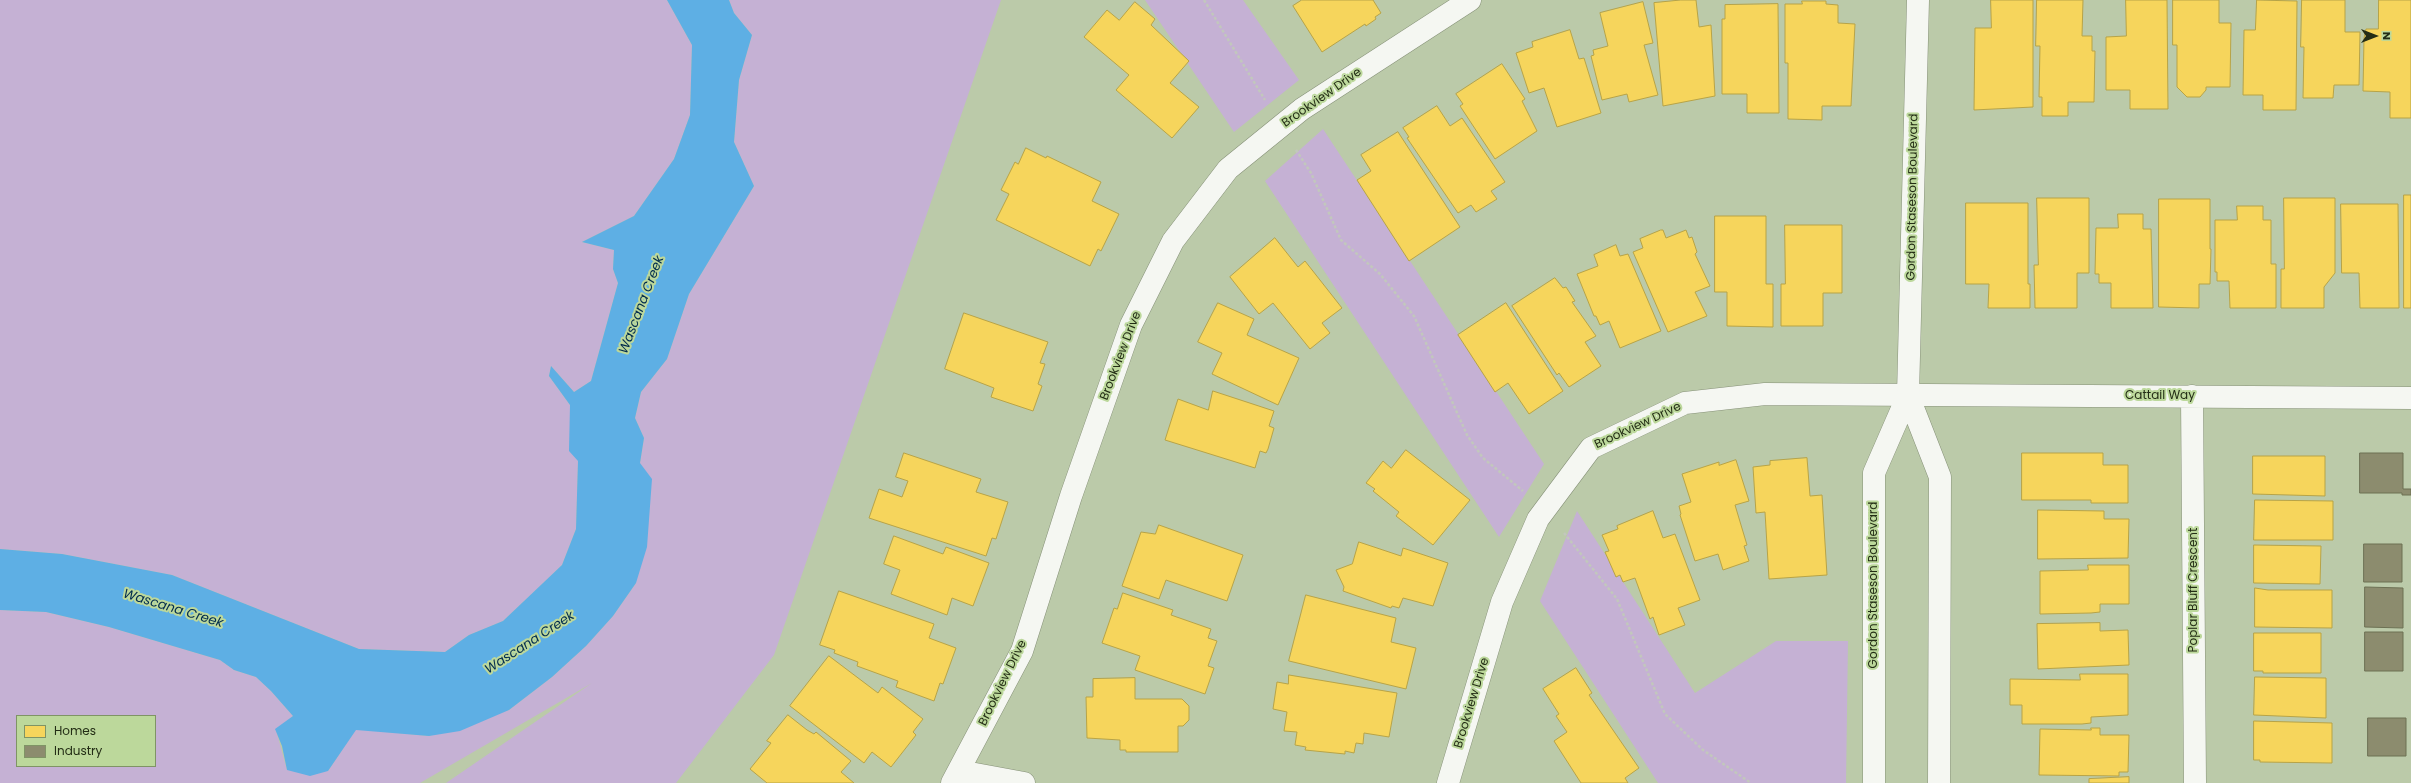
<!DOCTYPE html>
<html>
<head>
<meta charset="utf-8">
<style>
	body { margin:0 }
	#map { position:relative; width:2411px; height:783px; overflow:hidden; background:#bbcaa9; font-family:Poppins,sans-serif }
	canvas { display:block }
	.legend { position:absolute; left:16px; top:715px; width:140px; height:52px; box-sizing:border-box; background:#bcd89b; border:1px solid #7f9465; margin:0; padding:5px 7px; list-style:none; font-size:12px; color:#232d15 }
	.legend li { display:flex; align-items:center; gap:8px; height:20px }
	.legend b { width:20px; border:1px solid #7f9465 }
	.north { position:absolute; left:2355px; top:16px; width:40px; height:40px; -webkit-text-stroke:3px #bcd89b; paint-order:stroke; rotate:90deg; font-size:11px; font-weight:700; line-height:16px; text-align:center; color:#232d15 }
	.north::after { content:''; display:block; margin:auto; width:14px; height:18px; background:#232d15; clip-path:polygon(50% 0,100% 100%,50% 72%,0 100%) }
</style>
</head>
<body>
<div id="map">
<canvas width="2411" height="783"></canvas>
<ul class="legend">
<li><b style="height:11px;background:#f6d55c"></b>Homes</li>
<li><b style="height:11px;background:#8c8c6e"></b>Industry</li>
</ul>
<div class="north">N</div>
</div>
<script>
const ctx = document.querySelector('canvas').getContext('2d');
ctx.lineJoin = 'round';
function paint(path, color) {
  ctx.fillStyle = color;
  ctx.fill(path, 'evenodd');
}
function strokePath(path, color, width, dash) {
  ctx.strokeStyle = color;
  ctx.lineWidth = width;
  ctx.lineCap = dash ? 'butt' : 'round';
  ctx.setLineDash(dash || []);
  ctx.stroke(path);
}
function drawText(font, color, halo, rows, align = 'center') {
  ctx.font = font + ' Poppins,sans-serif';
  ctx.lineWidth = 4;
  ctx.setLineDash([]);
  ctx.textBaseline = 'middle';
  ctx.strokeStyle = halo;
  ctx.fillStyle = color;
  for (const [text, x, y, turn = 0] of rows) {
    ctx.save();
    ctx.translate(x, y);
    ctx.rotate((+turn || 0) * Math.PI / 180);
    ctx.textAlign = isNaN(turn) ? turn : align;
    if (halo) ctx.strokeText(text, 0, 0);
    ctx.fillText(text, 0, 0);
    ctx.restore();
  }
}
const green = new Path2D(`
	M0,0H667L692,45L690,115L674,159L634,216L582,242L614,250L613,269L618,283L591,381L574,392L551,366L549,376L570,405L578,461L576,529L562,565L538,588L503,621L469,635L445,652L359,649L172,575L62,554L0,549Z
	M729,0H1001L774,655L676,783H446L592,683L420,783H0V610L46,612L109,627L220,660L234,670L256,677L271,691L293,716L276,730L287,770L328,771L356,729L429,736L509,710L552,677L586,646L613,616L636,583L640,463L644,438L635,418L641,392L667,359L689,294L754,186L734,142L739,80L752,35L734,13ZM17,716H155V766H17Z
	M1145,0H1243L1299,80L1234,132Z
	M1323,129L1544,464L1499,537L1265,181Z
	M1577,511L1695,693L1776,641H1848L1846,783H1658L1540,601Z`);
const water = new Path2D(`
	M667,0H729L734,13L752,35L739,80L734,142L754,186L689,294L667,359L641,392L635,418L644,438L640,463L652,479L647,547L636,583L613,616L586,646L552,677L509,710L460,731L429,736L356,730L328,771L310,776L287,770L282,746L275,729L293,716L271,691L256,677L234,670L220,660L109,627L46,612L0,610V549L62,554L172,575L359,649L445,652L469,635L503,621L562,565L576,529L578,461L569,451L570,405L549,376L551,366L574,392L591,381L618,283L613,269L614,250L582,242L634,216L674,159L690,115L692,45Z`);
const homes = new Path2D(`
	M1302,0H1373L1381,13L1375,17L1376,19L1366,26L1365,24L1322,52L1293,6Z
	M1681,0H1696L1699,27L1711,25L1715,96L1663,106L1654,3Z
	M1991,0H2033V107L1974,110L1975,28H1991Z
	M2037,0H2083L2082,36H2092V51H2095L2094,102H2068V116H2042V97H2039L2040,46H2036Z
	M2126,0H2167L2168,109H2130V90H2106V37L2126,36Z
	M2173,0H2219V23H2231L2230,87H2206V90L2200,97H2187L2177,87V45H2173Z
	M2257,0L2297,1L2296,110H2263V95H2243L2244,30H2255Z
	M2302,0H2345V32H2360L2359,85H2334L2333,98H2303L2304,47H2301Z
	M2379,0H2411V118H2390V92L2363,91L2364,38L2366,29H2378Z
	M1802,1H1826V4L1838,5V23L1855,24L1851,106H1822V120L1788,119V63H1785V4H1802Z
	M1135,2L1155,19L1151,25L1189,61L1170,83L1199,107L1172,138L1116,90L1129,75L1084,37L1107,10L1119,20Z
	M1643,2L1653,43L1644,45L1658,95L1629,102L1627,94L1602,100L1591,56L1594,55L1593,50L1608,46L1600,13Z
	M1778,4L1779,113H1747V94H1722V19H1725V5Z
	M1570,30L1579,59L1584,58L1601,113L1557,127L1544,88L1529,93L1516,53L1533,47L1532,42Z
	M1502,64L1525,99L1522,101L1537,131L1495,159L1460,106L1463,104L1456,94Z
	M1437,106L1450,126L1462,118L1505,182L1491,191L1497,199L1476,212L1471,205L1458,213L1407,138L1409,137L1403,128Z
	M1398,132L1460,227L1409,261L1357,180L1371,171L1361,155Z
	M1026,148L1046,158L1047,156L1101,182L1092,201L1119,214L1101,251L1098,249L1090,266L996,220L1009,194L1001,190L1015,162L1018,164Z
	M2404,195H2411V308H2404Z
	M2037,198H2089V273H2077V308H2035L2034,265H2038Z
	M2284,198H2335V273L2324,287V308H2281V269H2284Z
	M2159,199H2210V249H2211L2210,284H2199V308L2159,307Z
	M1966,203H2028V284H2030V308H1988L1989,284H1966Z
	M2341,204H2398L2399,308H2360L2359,273H2342Z
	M2237,206H2263V220H2271V264H2276V308H2230L2229,281H2217V272H2215V220H2237Z
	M2118,214H2143V229H2151L2153,308H2111V283H2099V274H2095L2096,228H2118Z
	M1715,216H1766V284H1773V327L1727,326V292H1715Z
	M1785,225H1842V293H1823V326H1781V284H1785Z
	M1661,230H1663L1666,238L1686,230L1689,238L1692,237L1697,252L1695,254L1710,286L1695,292L1707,316L1668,332L1633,252L1643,248L1640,239Z
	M1275,238L1298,267L1305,261L1342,308L1322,323L1330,333L1310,349L1273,303L1259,314L1230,277Z
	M1616,245L1620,256L1628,254L1661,331L1620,348L1609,321L1600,325L1596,316H1594L1577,274L1598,266L1594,255Z
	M1555,278L1563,288L1566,287L1575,301L1572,302L1596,336L1585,342L1601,366L1569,387L1559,373L1557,375L1512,306Z
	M1218,303L1254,319L1247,335L1299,358L1278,405L1212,374L1222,353L1198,342Z
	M1506,303L1563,391L1529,414L1508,383L1495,392L1458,335Z
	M964,313L1048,342L1040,363L1045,364L1038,384L1042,386L1033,411L991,397L994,388L945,369Z
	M1213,391L1274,411L1269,426L1274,428L1268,449L1266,453L1260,451L1255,468L1165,440L1178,399L1208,410Z
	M1406,450L1470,500L1433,545L1396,516L1399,512L1373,491L1375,489L1366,483L1383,461L1391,468Z
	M904,453L981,479L976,492L1008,502L996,539L992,538L986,556L869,518L879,489L902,497L908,481L896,477Z
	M2022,453H2103V465H2128V503H2091V500H2022Z
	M2253,456H2325V496L2253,494Z
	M1807,458L1810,496L1822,495L1827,575L1769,579L1765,512L1756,513L1753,467L1770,465V461Z
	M1736,460L1749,501L1735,505L1747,545L1744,546L1749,561L1723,570L1718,554L1695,561L1680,515L1681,514L1679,506L1691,502L1682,474L1719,462V465Z
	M2255,500L2333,501V540H2254Z
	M2038,510L2104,511V519H2129L2128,558L2038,559Z
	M1653,511L1663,538L1675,534L1700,600L1678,608L1685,625L1659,635L1653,617L1650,619L1635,578L1623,582L1620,575L1616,577L1605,552L1609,551L1602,535L1618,529L1617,526Z
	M1159,525L1243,555L1227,601L1166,580L1159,599L1122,586L1141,532L1155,534Z
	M894,536L943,554L946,547L989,563L973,606L952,598L947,615L891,594L900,570L884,564Z
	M1359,542L1401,556L1403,548L1448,563L1433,606L1403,598L1399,608L1392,606L1391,608L1343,591L1344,587L1336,570L1352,564Z
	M2254,545L2321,546L2320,584L2254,583Z
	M2088,565H2129V604H2100V612L2091,613L2040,614V571L2088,570Z
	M2255,588L2268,590H2332V628L2255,627Z
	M839,591L934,624L929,638L956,648L943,684L940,683L934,701L896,687L898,681L857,666L858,662L834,653L835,650L820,645Z
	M1123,593L1173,610L1171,615L1211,629L1208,638L1217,641L1208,666L1214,668L1205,694L1135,670L1140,656L1102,643L1114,608L1117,609Z
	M1306,595L1396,618L1391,642L1416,648L1406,689L1289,661Z
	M2100,623V631L2128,630L2129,665L2038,669L2037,624Z
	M2254,633H2321V673H2263V671H2254Z
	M829,656L878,693L882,687L923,719L913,732L916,735L891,767L872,752L864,763L790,706Z
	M1576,668L1592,693L1589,695L1639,768L1625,778L1628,783H1581L1554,741L1567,732L1556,716L1559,714L1543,689Z
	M2080,674H2128V715L2091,717V723L2082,724H2022V705H2010V679L2080,680Z
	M1289,675L1397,693L1389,737L1364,733L1363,744L1356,743L1354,753L1345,751V754L1305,750L1306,747L1295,745L1297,732L1284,731L1287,712L1273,709L1277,682L1288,684Z
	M2255,677L2326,678V718L2254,715Z
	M1135,678V699H1182L1189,706V720L1183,726H1178V752H1126V750H1120V740L1087,738L1086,697H1093V679Z
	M788,715L807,730L814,734L816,732L851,761L841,772L854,783H767L750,769L771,743L767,741Z
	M2254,721L2332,723V763L2260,762V760H2254Z
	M2091,728H2100V735H2129L2128,772H2119V776L2039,775L2040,729L2091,730Z
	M2129,777V783H2089V779Z`);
const industry = new Path2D(`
	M2360,453H2403V489H2411V495H2402V493H2360Z
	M2364,544H2402V582H2364Z
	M2365,587L2403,588V628L2365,627Z
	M2365,632H2403V671H2365Z
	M2368,718H2406V756H2368Z`);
const path = new Path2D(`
	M1204,0L1265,100
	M1296,150L1311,173L1341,240L1380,274L1414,316L1467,435L1483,458L1523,491
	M1564,533L1617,599L1665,714L1703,750L1751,783`);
const street = new Path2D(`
	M2192,396L2195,783
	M959,771L1024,783
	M952,783L1022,651L1071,496L1131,325L1173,241L1228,169L1302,109L1470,0
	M1448,783L1502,602L1538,519L1591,448L1685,403L1765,394L2411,398`);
const secondary = new Path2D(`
	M1908,395L1940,477L1939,783
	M1874,783V473L1908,395L1918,0`);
const streetNames = [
	["Brookview Drive",1322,98,-35],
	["Gordon Staseson Boulevard",1913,197,-89],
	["Brookview Drive",1121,356,-69],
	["Cattail Way",2160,396],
	["Brookview Drive",1638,426,-25],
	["Gordon Staseson Boulevard",1874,585,-90],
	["Poplar Bluff Crescent",2194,590,-90],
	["Brookview Drive",1003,683,-64],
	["Brookview Drive",1472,703,-73]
];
const waterNames = [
	["Wascana Creek",642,305,-69],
	["Wascana Creek",173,609,17],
	["Wascana Creek",530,643,-33]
];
paint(green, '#c5b1d4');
paint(water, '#5eafe4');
paint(homes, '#f6d55c');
strokePath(homes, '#b7a347', 1);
paint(industry, '#8c8c6e');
strokePath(industry, '#6c7053', 1);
strokePath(street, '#869178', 23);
strokePath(secondary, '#869178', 23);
strokePath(path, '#c2c7bd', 2.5, [3, 2]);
strokePath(street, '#f5f7f2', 22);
strokePath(secondary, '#f5f7f2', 22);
drawText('12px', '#232d15', '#bcd89b', streetNames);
drawText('italic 13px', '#002b4d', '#bcd89b', waterNames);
</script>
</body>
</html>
